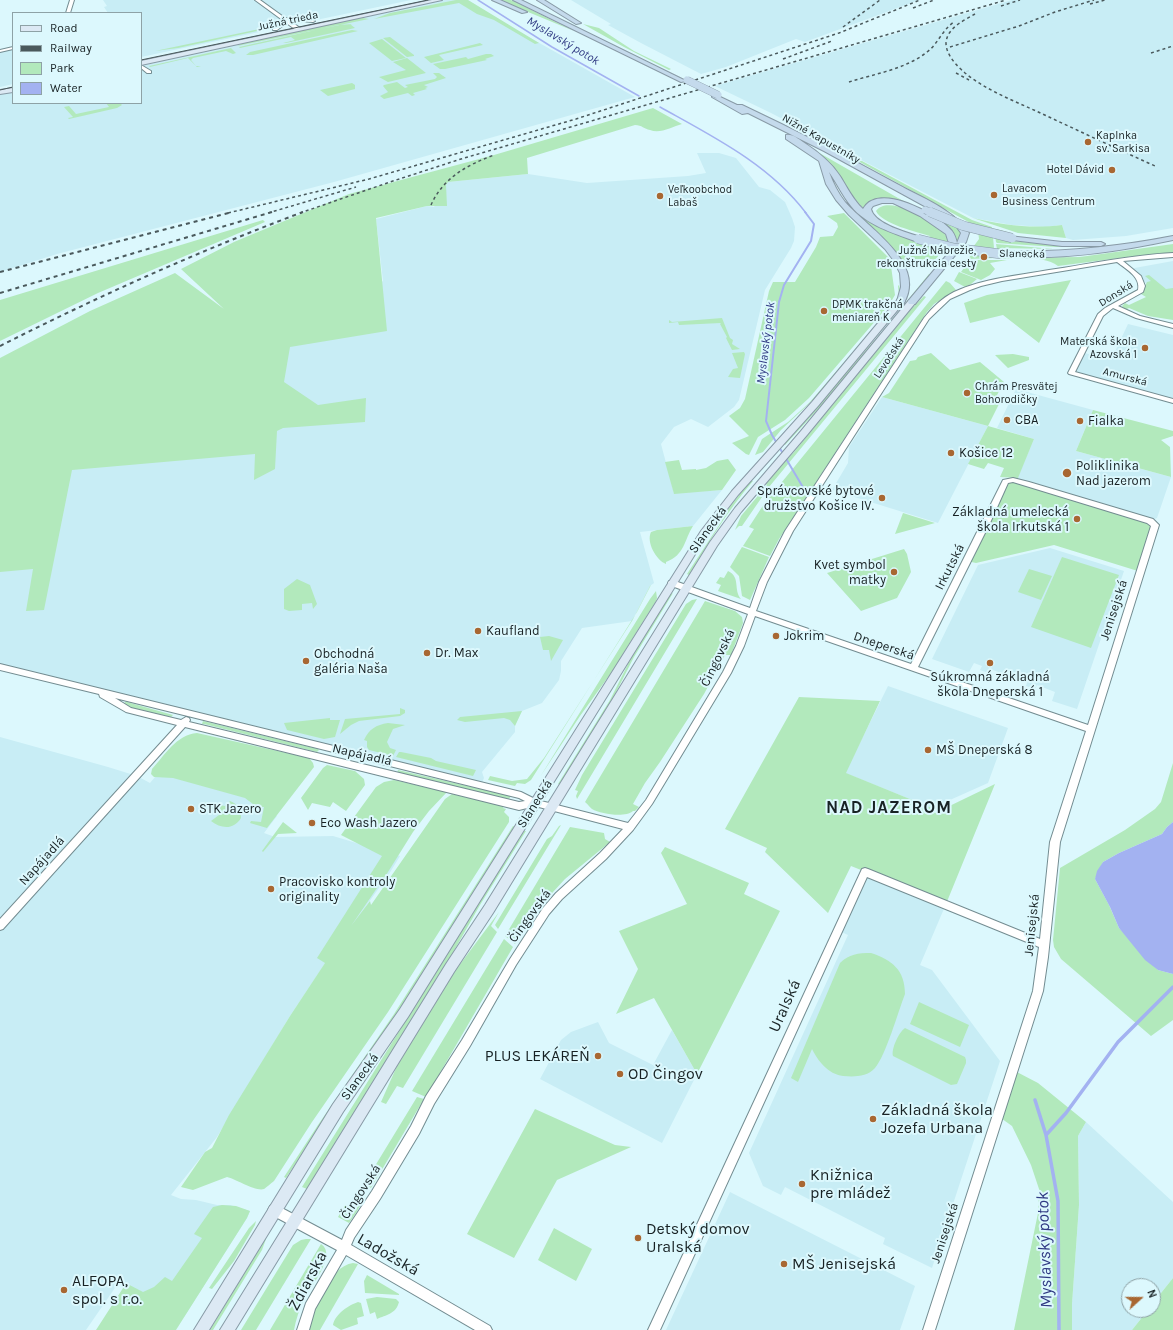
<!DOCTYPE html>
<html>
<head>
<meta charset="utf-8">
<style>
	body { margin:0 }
	#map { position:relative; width:1173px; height:1330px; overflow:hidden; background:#dcf8fd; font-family:Karla,sans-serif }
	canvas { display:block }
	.legend { position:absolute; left:12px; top:12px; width:130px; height:92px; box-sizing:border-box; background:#dcf8fd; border:1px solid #8ea2a6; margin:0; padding:5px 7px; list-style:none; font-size:12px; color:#182224 }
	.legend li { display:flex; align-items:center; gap:8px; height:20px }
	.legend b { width:20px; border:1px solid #8ea2a6 }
	.north { position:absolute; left:1121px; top:1278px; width:40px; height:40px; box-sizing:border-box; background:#dcf8fd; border:1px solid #8ea2a6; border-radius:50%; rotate:69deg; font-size:11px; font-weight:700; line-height:16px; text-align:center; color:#182224 }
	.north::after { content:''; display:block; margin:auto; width:14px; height:18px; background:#a86732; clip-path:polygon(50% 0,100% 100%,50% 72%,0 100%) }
</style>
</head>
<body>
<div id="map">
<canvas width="1173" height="1330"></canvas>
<ul class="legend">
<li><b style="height:5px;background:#dce9f4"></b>Road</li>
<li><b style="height:5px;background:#4a595c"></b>Railway</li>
<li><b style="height:11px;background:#b2e9bc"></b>Park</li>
<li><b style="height:11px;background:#a3b2f1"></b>Water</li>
</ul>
<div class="north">N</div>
</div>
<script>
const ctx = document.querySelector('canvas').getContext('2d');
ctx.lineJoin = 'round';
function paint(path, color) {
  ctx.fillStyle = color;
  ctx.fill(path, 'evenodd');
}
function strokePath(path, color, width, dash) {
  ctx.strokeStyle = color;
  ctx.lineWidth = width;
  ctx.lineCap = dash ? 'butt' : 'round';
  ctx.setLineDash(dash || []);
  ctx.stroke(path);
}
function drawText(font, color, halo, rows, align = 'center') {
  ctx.font = font + ' Karla,sans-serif';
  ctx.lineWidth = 4;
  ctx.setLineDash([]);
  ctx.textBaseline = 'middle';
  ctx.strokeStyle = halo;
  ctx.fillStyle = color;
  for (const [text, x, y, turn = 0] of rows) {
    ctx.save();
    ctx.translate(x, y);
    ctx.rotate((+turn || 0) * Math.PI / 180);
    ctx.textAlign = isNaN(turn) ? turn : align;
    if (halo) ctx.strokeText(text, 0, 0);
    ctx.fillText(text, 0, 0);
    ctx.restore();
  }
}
const built = new Path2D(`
	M103,0H411L141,57V13H108L104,7L107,6Z
	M439,0H468L511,27L635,97L334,182L57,254L0,272V92L13,90V103H141V63Z
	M571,0H919L805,42L796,39L726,67L701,74L641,43L608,25L611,24Z
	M1012,0H1173V228L1126,236L1073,240L1066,238L1062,225L1046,227L1012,225L973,218L771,113L715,86Z
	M13,48V84L0,87V51Z
	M697,153H719L736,158L759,187L770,190L785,202L792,218L795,227L794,241L791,248L765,290L739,400L734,407L708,427L691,419L674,427L661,444L674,493L722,490L693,526L640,532L654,583L650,586L632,621L582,628L561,661V671L559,680L542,703L522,711L515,725V732L482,772L484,778L481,785L0,667V392L270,350L383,281L376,219L427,206L434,207L448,182L528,174L587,183L688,176L706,173Z
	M1173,261V292L1159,294L1129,269Z
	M1128,324L1173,335V401L1071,373L1081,352L1111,360Z
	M1016,389L1093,410L1076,451L1171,477L1157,518L1150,521L1016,481L1034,439L997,428Z
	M882,397L988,426L938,523L832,490L848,463L849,447Z
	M1050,548L1124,571L1077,709L1052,701L1055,692L1037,685L1035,689L1026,686L1027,682L990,669L988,673L980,670L982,666L974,663L969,672L932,659L978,565Z
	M888,686L1008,728L988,783L932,808L845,773Z
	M0,737L108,767L137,776L150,783L160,771L254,796L277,816L264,833L275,837L333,836L400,856L389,874L326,962L290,1016L217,1137L171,1195L181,1199L196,1200L217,1205H230L250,1211L247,1218L184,1317L119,1282L86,1330H0Z
	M865,872L946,904L920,965L932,970L1000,1061L932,1268L883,1244L885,1238L785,1187L781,1195L763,1186L749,1153L848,935L837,930Z
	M598,1022L609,1043L653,1065L672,1030L697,1074L662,1143L540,1079L561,1040L571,1032Z
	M1086,1122L1173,1202V1278L1153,1303V1286H1129V1310H1148L1132,1330H1072V1304L1079,1205L1078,1136Z
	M730,1192L915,1286L900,1330H666Z`);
const green = new Path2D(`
	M456,0H468L539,43L535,44L494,20L477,14L459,3L374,19L390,13Z
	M499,0H511L574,31Z
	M363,18L369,19L237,46L243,43C282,35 322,22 363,18Z
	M350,24L355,28L286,43H283L295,40L291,37L240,48L239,47L338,25L353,24Z
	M583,24L599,28L634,51L671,69L669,70L624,47Z
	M269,27L271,28L178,48L155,51Z
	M352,30L358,31L253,55H246L250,52Z
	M390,37L414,55V56L407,57L383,38Z
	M382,39L406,58L392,61L369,43Z
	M480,43L483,45L439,55L444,60L431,63L424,57Z
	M231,48L236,53L233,54L226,51L193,58L191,60L196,66H201L197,67L188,58L150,67L149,66Z
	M486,54H491L494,56L485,59L487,60L445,69H440L433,64L466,57L468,59Z
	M407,58L426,73L388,82L379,77L406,70L393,62Z
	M433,73H439L446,78L424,85L428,87L425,88L427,89L413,93L415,95L412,96L408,93L384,99L380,96L388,92L383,86L384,85L397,82L405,88L408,87L405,85L435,79L437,77Z
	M352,83L355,85V89L328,96L320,90Z
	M106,103H120L122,105L117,108L69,119L68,118L73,117L64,107L69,106L76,114L109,107Z
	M653,108L682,124C672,127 660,134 650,130C644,129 642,125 635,125L527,158L528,174L448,182L446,185L447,206H427L376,218L387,331L290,347L284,382L318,405L366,398L365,422L283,428L277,431L275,469L254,480L255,454L72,470L44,610L26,611L33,569L0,572V358L90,311L175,273L224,309L181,269L234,242L349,194L494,155Z
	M809,147L898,198L959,229L961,235L958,241H956L954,234L950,230L898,200L873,201L863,208Z
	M856,160L862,161L972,220L992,227L995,258L968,259L971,255L968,254L979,239L978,230L974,225Z
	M845,203L852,206L882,229L922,244L930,236C917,232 882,224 876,211C888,192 942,224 948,239L944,250L926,269L905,265L895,252Z
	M844,213L889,258L893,265L891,266L895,295L889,305L809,398L785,420L758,437L749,455L746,454L732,443L749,436L729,416L740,408L745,399L769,291L773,282H795L816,247L820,237L833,236L838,227L837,223L827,216Z
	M973,218C1003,225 1032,229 1062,225L1066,238L1018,233Z
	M263,220L265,222L98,293L0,341V300Z
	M996,229L1007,232L1004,239L1012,241L1062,246H1100L1056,247L997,243L996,242L994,230Z
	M996,244L1054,249L1001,248L1002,258H1013L1080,257L1173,244V254L1135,256L1058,266C1043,255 1017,259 999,259Z
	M970,260H1007L990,263L995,269L990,275L981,280L961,272Z
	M959,272L977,279L971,284L965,287L954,281Z
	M929,274H931L821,406L785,445L784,444L885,328Z
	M1149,275L1166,289L1173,288V320L1148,316L1129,308L1125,310L1122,306L1125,303L1129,305L1146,297L1141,294L1147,282L1151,281L1145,276Z
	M1071,280L1039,343L1003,315L970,323L964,303L987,295Z
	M946,281L950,283L956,290L934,304L927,312L779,539L770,556L743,546L754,529L749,527L764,504Z
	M899,285L901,294L899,298L814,399L781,430L763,452L755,455L762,439L788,422L810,402L892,306L899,295L898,286Z
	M924,296L926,297L769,487L742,526H739L735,530L741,516L767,485L765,483L794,452L912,308Z
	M722,318L730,338L733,340L732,344L740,349L732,350L726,338L727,337L720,324L721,323L679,325L678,322L669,323V320L672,322Z
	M744,352L745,354L740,378L728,377L733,369L738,368L732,353Z
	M931,353L950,370L980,362L1004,382L997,395L1000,402L988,426L1034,439L1018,478L1000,477L1004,468L988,463L984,469L968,464L988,426L882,397L889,393L910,361L916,360L918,357Z
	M1013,354L1029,357V360L1008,368L995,355Z
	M1093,410L1173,431V436L1161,440L1170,447L1171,477L1076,451Z
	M728,459L736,470L722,490L674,494L665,462L679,460L682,470L696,469V470L706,468L717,461Z
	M1011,480L1153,522L1141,572L1054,545L976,563L967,561L1004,483Z
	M751,481H753C728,510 709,542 689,575L687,574L721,522L730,506Z
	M903,513L935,523L895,534Z
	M693,526C684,540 685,555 666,562V564C656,560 646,542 651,532L657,530Z
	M742,547L769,557L750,600L742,596L739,576L730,567Z
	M904,549L907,554L911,572L897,598L861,611L827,573Z
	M1062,557L1119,575L1091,648L1031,627Z
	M1029,569L1052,576L1041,600L1018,592Z
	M728,571C741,577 733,590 741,599L718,591L721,585L716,583L720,577L724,578Z
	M297,579L310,585L317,604L313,609L312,603L302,604V610L289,611L284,609V589Z
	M651,585L637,612L531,780L525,784L517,783L515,786L488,780L490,776L512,781L527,779L544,758L632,621L650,586Z
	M656,591L657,598L656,601L611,673L580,716L540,777L650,599Z
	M673,593L634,657L612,700L560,785L558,784L610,700L632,656L670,595Z
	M697,599L577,799L576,796L578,791L575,790L582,775L686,604L692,600Z
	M705,601L735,611L742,617L743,623L731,655H725L704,694L660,762L645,783L633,804L639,807L635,811H633C625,818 601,814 592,809C589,807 588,804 585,802Z
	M549,636L563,640L551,661L549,650H543L540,637Z
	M799,697L880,701L846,773L932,808L935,813L995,784L946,904L851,866L828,913L765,852L767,848L725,829Z
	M125,702H127L173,715L171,717L129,707L124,704Z
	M400,708L405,710V713L400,716L359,721L351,725L340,734L345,719L400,714Z
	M522,711L515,726L510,720L504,718L465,722L457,720L460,717Z
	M330,718V720H340L335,737L324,739L287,730L284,723Z
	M203,721L318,749L319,750L317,752L204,724H202Z
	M388,723L405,725L393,729L387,742L390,748L396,750L393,756L369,750L367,747V741L364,740C369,729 376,725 388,723Z
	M197,733L309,758L313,763L314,767L267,828L250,823L251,821L261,822L264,807H257L245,798L173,778L154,777L151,774L152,769C165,755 176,735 197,733Z
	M399,752H401L431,758L436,761L476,770L473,776L396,757Z
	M1173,763V822L1167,827L1162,834L1119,853L1103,862L1095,879L1109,905L1119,928L1158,970L1173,974V1020L1151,1036L1061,959L1054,947L1053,940L1060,868L1125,830L1155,809L1161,802Z
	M327,765L355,771L364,779L365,785L346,811L333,802L330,807L312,803L308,810L301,798L323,768Z
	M398,770L511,796L509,799L397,773Z
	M394,780L447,792L429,811L413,832L388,872L351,926L370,901L371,905L445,799L452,794L504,806L503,808L506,809L504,812L509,817V822L388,1012L312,1122L274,1181C271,1183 266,1188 264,1189C256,1192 236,1179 227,1177L193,1190L181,1187L205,1152L212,1148L229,1115L290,1016L325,963L317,958L382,856L341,835L376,787L384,782Z
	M230,801C238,804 241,809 241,818C234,830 221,829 211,821L219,815L204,802L225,806Z
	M283,822L297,833L278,834L263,852L262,851Z
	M561,825L498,929L495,925L547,839L552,836L559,826Z
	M513,826L515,827L396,1016L320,1126L286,1178L284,1177L318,1125L394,1014Z
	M570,827L604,833L605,839L610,842L565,879L542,904L515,944L505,936Z
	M524,831H526L480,905L442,972L307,1189L302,1187Z
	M665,847L749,883L744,894L780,911L697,1074L654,998L616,1014L638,969L619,931L687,904L661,853Z
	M499,912L491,926L497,932L403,1088L397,1086L386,1104L381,1102L397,1066L455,971Z
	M504,939L513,947L426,1097L412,1091Z
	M871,953C892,960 905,970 905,994C898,1012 886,1055 875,1068C867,1077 854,1077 843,1076C828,1074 818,1061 812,1049L798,1082L791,1078L840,963C849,954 858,953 871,953Z
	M919,1002L969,1025L960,1047L910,1024Z
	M905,1028L965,1057L966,1060V1063L957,1084L951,1085L893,1056C891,1049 899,1032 905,1028Z
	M1013,1070L1038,1083L1086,1122L1078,1136L1079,1205L1072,1304V1330H1014L1038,1213L1039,1189L1031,1165L1012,1126L998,1116Z
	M417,1097L424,1099L371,1188L364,1184Z
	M535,1109L615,1145L631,1147L557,1180L514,1258L467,1234Z
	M367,1193L356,1213L349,1223L338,1217L345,1205L351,1207L357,1196L363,1199Z
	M222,1205L236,1206L250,1211L247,1218L176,1330H96L125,1285L119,1282L120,1280L143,1292L154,1287L165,1277L172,1281L202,1238L194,1234L213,1207Z
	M256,1221L255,1225L234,1261L212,1289L209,1288L249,1228Z
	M554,1228L592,1249L576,1281L538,1260Z
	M266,1237V1239L262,1250L213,1330H210Z
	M306,1239H311L256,1330H241L293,1245L301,1240Z
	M321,1244C338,1255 309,1288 304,1300C299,1309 296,1320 294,1330H270Z
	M353,1263L358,1264L320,1330H308C315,1309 329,1266 353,1263Z
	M367,1275L399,1294V1295L365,1293L364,1281Z
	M1173,1278V1330H1132L1148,1310H1153V1303Z
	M377,1297L396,1299L399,1302C396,1314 386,1315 377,1319L375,1312L370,1314L366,1299Z
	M358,1302L361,1303L364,1316L357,1318L358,1324L341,1330L333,1325C335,1314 349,1305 358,1302Z`);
const water = new Path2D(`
	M1173,822V974L1158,970L1145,960L1119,928L1110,907L1095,879L1097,871L1103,862L1119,853L1162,834L1167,827Z`);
const streamFar2 = new Path2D(`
	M478,0L552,47L639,96
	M660,107C712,136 769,164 806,213`);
const streamFar1 = new Path2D(`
	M804,489L772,435L766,421L779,302L784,285L811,241L814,224L805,212`);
const stream = new Path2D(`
	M1035,1100L1046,1135L1058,1201L1059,1330
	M1046,1135L1066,1113L1118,1042L1173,987`);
const minor = new Path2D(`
	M70,0H74L70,13H66Z
	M255,0H260L285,18L313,20L315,21L313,22L289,20L300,28V30H296L285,22L284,25L277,30H273V28L281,23V19Z
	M13,47V49L0,52V50Z
	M141,65L151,71V73H147L141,68Z
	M1173,253V257L1123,261L1141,276L1145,286L1143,292L1118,306L1140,316L1173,324V328L1136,318L1113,308L1103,316L1075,372L1173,399V403L1069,374L1068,373L1098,314L1105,308L1138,290C1141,277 1126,269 1117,262L1002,281L981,286L970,290L950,299L929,319L793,531L767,582L756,611L911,664L1003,480L1013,478L1029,482L1153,519L1159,525L1060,842L1048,957L1043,991L935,1330H923L1033,991L1039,947L867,877L660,1330H648L862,869L865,868L868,869L1040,939L1050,842L1086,731L755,616L744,646L731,673L652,804L633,830L606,859L562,899L549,914L516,965L470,1046L434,1104L419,1134L380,1199L354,1238L351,1245L490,1326L492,1330H475L346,1255L315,1309L309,1330H297L306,1303L337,1250L270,1214L268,1210L270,1206L274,1204L278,1206L342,1240L346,1230L372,1191L411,1126L426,1096L462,1040L510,959L543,908L556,893L600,853L623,829L535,806L519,810L185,727L3,929L0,930V919L177,725L126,712L100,697L99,694L0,670V664L521,792L537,800L628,823L646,800L723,672L736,646L748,614L669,585L668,583L669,581H675L750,608L759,582L785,531L924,318C932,308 942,298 954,292C984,278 1017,276 1049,270C1090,264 1131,255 1173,253ZM1013,482L1147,523L1151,526L1088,725L918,667L990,523L1008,483ZM115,698L519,798L525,801L519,802L189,722L190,720L189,718L186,717L181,720L131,708Z`);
const major = new Path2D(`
	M432,0H442L141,65V61Z
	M13,88V92L0,94V90Z
	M898,299H901L905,301L818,406L738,495L707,535L408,1017L343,1112L209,1330H194L333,1104L400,1009L701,531L732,491L812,402Z
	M909,300H912L916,302L807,435L741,512L717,546L493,913L454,972L235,1330H220L446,964L485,905L710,542L735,508L801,431Z`);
const highway = new Path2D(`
	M492,0H500L527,12L522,13Z
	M513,0H521L686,81L681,82Z
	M537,0H544L581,23L576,24Z
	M714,94L737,105H742C795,130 846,156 897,184C922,198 953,209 969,233L966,242L915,304H909L908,302L909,300L951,250L946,234L920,216L893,203H882L873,206L871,209C874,224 908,233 921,237L922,239L921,241H915C893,233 866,225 851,206C842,195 837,183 829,172C833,183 838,193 845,202C868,228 927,263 904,303H898L897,301L901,287L900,273L894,261L885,249L849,215L836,200L826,184L819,161L786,139V135C793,134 798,139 803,142C817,151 831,162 840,176C847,187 853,200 863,209C878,181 938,214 952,231C955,235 956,239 957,243L961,233L956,226L939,214L824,151L748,113L742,114L712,97V95Z
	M1009,236L1062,242H1101L1105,244L1101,246H1062L1012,240H1009L1008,238Z
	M1173,236V240C1122,251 1070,259 1017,257C1011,257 1001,258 997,254L1001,251C1059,253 1116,247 1173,236Z`);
const tram = new Path2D(`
	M141,60L428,0
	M0,90L13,87`);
const railFar1 = new Path2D(`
	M1090,4L1105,0
	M1001,6L1020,0
	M913,8L934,0
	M975,14C963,21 947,28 946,43C946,55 957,66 965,73C986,90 1012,100 1036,111C1075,129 1115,148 1155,166
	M843,27L880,0
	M950,47L1019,26L1055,12L1094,0
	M1151,53L1173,46
	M783,59L832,41
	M956,73L969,80
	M849,82C874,74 906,69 927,52C938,44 942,30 954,22
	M431,205C443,178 467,165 494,155
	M228,213L369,179L576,119L839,33L920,0
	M268,213L356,187
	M300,213L390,182L461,159L1006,0`);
const rail = new Path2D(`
	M0,272L232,212
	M0,293L272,212
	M0,346C99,296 199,251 303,212`);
const highwayBridgeFar1 = new Path2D(`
	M687,80L718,95
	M925,210L933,213`);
const highwayBridge = new Path2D(`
	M930,212L964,226L1012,238
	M918,239L954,248L1001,254`);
const markers = [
	[1088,142,4,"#a86732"],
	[1112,170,4,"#a86732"],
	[994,195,4,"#a86732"],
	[660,196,4,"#a86732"],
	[984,257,4,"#a86732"],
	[824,311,4,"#a86732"],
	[1145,348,4,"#a86732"],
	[967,393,4,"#a86732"],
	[1007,420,4,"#a86732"],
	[1080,421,4,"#a86732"],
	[951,453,4,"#a86732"],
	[1067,473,5,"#a86732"],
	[882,498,4,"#a86732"],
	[1077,519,4,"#a86732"],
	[894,572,4,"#a86732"],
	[478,631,4,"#a86732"],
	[776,636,4,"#a86732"],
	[427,653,4,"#a86732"],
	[306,661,4,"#a86732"],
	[990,663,4,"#a86732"],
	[928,750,4,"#a86732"],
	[191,809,4,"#a86732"],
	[312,823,4,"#a86732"],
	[271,889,4,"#a86732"],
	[598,1056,4,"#a86732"],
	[620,1074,4,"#a86732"],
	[873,1119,4,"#a86732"],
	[802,1184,4,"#a86732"],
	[638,1238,4,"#a86732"],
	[784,1264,4,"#a86732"],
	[64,1290,4,"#a86732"]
];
const farStreetnames = [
	["Južná trieda",288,21,-12],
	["Nižné Kapustníky",821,139,30],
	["Slanecká",1022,254,1],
	["Donská",1116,294,-32],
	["Levočská",889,358,-57],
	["Amurská",1125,377,15]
];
const farPoinames = [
	["Kaplnka",1096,136],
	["sv. Sarkisa",1096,149],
	["Hotel Dávid",1104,170,"right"],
	["Lavacom",1002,189],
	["Business Centrum",1002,202],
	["Veľkoobchod",668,190],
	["Labaš",668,203],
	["Južné Nábrežie,",976,251,"right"],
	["rekonštrukcia cesty",976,264,"right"],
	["DPMK trakčná",832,305],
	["meniareň K",832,318],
	["Materská škola",1137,342,"right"],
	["Azovská 1",1137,355,"right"],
	["Chrám Presvätej",975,387],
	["Bohorodičky",975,400]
];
const farWaternames = [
	["Myslavský potok",563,41,31],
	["Myslavský potok",766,343,-83]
];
const poiNames = [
	["CBA",1015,420],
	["Fialka",1088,421],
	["Košice 12",959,453],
	["Poliklinika",1076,466],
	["Nad jazerom",1076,481],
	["Správcovské bytové",874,491,"right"],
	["družstvo Košice IV.",874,506,"right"],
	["Základná umelecká",1069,512,"right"],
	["škola Irkutská 1",1069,527,"right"],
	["Kvet symbol",886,565,"right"],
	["matky",886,580,"right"],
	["Kaufland",486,631],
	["Jokrim",784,636],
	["Dr. Max",435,653],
	["Obchodná",314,654],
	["galéria Naša",314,669],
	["Súkromná základná",990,677,"center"],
	["škola Dneperská 1",990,692,"center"],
	["MŠ Dneperská 8",936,750],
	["STK Jazero",199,809],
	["Eco Wash Jazero",320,823],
	["Pracovisko kontroly",279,882],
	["originality",279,897]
];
const streetNames = [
	["Slanecká",708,530,-54],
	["Irkutská",950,567,-63],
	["Jenisejská",1114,610,-72],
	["Dneperská",884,646,19],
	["Čingovská",718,658,-64],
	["Napájadlá",362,755,13],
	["Slanecká",535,804,-58],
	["Napájadlá",42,861,-48],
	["Čingovská",530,916,-54],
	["Jenisejská",1032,925,-84],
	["Slanecká",360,1077,-54],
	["Čingovská",361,1192,-57],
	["Jenisejská",945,1233,-72]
];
const nearStreetnames = [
	["Uralská",785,1006,-66],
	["Ladožská",388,1255,30],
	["Ždiarska",308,1281,-62]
];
const nearPoinames = [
	["PLUS LEKÁREŇ",590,1056,"right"],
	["OD Čingov",628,1074],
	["Základná škola",881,1110],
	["Jozefa Urbana",881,1128],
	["Knižnica",810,1175],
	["pre mládež",810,1193],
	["Detský domov",646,1229],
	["Uralská",646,1247],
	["MŠ Jenisejská",792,1264],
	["ALFOPA,",72,1281],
	["spol. s r.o.",72,1299]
];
const districtNames = [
	["NAD JAZEROM",889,808]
];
const nearWaternames = [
	["Myslavský potok",1045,1250,-92]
];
paint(built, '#c8edf5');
paint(green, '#b2e9bc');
paint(water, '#a3b2f1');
strokePath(streamFar2, '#a3b2f1', 1.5);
strokePath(streamFar1, '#a3b2f1', 2);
strokePath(stream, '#a3b2f1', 3.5);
strokePath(minor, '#738c91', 2);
strokePath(major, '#889aa6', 2);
strokePath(highway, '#889aa6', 2);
paint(minor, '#fff');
paint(major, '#dce9f4');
paint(highway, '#c4daec');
strokePath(tram, '#4a595c', 1);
strokePath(railFar1, '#4a595c', 1.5, [3, 3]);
strokePath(rail, '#4a595c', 2, [4, 4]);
strokePath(highwayBridgeFar1, '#889aa6', 8, []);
strokePath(highwayBridge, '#889aa6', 10, []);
strokePath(highwayBridgeFar1, '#c4daec', 7);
strokePath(highwayBridge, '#c4daec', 9);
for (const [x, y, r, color] of markers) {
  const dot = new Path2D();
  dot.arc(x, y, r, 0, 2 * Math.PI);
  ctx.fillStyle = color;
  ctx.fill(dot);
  strokePath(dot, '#dcf8fd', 1.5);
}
drawText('11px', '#182224', '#dcf8fd', farStreetnames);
drawText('11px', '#182224', '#dcf8fd', farPoinames, 'left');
drawText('italic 12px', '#303a83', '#dcf8fd', farWaternames);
drawText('13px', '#182224', '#dcf8fd', poiNames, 'left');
drawText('13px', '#182224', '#dcf8fd', streetNames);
drawText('16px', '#182224', '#dcf8fd', nearStreetnames);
drawText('16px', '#182224', '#dcf8fd', nearPoinames, 'left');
ctx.letterSpacing = '1px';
drawText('bold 17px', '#182224', '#dcf8fd', districtNames);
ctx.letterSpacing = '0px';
drawText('italic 17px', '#303a83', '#dcf8fd', nearWaternames);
</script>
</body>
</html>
